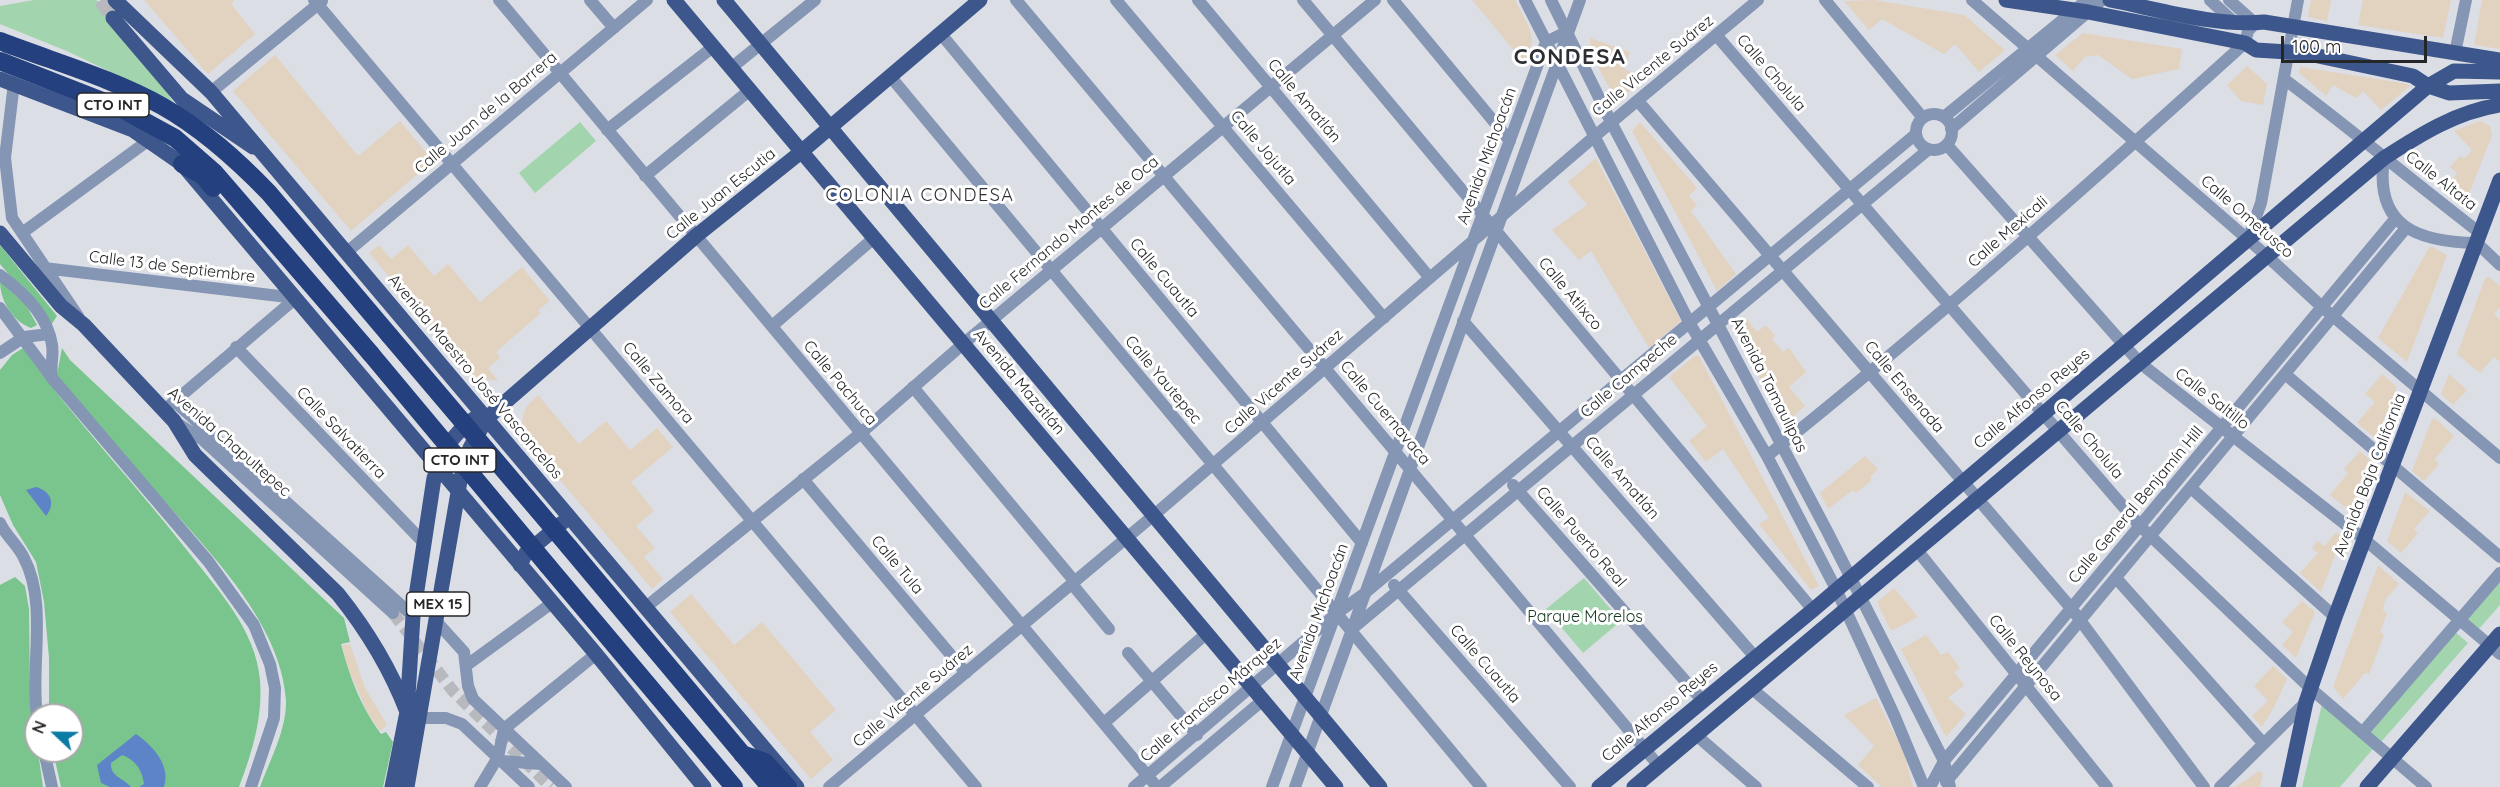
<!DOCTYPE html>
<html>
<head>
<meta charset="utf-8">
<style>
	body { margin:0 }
	#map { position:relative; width:2500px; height:787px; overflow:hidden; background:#dcdee5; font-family:Quicksand,sans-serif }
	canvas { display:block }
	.north { position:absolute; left:24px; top:703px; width:60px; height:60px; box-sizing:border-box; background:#fff; border:2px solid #a8a8a9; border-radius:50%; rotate:292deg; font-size:16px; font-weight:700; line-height:24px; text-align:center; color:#252628 }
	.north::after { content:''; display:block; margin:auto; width:21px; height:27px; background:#097ba4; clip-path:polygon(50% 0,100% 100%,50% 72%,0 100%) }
	.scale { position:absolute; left:2281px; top:36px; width:146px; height:27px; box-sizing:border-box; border:3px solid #252628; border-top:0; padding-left:8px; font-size:18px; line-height:21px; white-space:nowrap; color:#252628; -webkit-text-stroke:4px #fff; paint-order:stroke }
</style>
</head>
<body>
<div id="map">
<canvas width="2500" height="787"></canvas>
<div class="north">N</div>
<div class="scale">100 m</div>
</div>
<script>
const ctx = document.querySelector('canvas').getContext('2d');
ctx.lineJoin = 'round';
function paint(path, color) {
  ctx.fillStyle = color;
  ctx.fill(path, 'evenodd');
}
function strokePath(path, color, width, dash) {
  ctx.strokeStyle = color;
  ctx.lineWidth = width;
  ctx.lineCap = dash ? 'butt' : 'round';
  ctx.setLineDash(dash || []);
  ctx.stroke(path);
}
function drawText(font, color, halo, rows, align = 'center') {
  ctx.font = font + ' Quicksand,sans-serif';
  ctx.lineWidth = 6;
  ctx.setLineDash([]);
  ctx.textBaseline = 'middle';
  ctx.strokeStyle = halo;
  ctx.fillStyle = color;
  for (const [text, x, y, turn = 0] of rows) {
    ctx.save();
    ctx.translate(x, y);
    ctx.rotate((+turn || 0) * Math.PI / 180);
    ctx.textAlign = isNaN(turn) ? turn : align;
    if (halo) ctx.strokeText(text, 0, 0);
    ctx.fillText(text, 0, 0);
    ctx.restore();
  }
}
const commercial = new Path2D(`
	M144,0H235L231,4L255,34L208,74Z
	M1472,0H1515L1529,27L1532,40L1526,65Z
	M1874,0L1964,15L2005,50L1979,72L1955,44L1944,54L1882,19L1869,30L1844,1Z
	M2311,0H2331L2327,21L2308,17Z
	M2363,0H2451L2443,38L2358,25Z
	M2482,0H2500V49L2474,45Z
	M2083,33L2182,49L2179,69L2132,79L2098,55L2085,57L2073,71L2055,55Z
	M1590,38L1630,52L1624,69L1647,79L1616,101L1591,53Z
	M275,55L358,156L400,121L433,161L351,231L233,91Z
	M2247,66L2267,84L2263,105L2241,101L2227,85Z
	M2300,67L2396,82L2411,85L2381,110L2363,91L2356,98L2333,85L2326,96L2299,73Z
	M2480,121L2490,126L2492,135L2464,207L2446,191L2457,173L2450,167L2460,156L2464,159L2472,150L2454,131Z
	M1640,122L1697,188L1689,196L1697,205L1691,211L1736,274L1717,291L1632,131Z
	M1596,158L1681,321L1649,348L1591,251L1579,260L1552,230L1587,205L1568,182Z
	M379,245L391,259L408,245L434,276L448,264L480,302L522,267L550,301L538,310L541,313L496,352L500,358L488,368L498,381L477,378L467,369L369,253Z
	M2430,246L2447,255L2407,362L2378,338Z
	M2488,276L2500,286V307L2494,314L2500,320V362L2494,357L2480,373L2457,354L2484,281Z
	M1744,316L1757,332L1766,325L1775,336L1772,339L1783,352L1789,348L1806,372L1789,387L1805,406L1784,425L1733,325Z
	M1695,356H1699L1819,586L1811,590L1759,524L1769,518L1723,449L1706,462L1689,441L1707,426L1669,377Z
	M2382,374L2397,387L2376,439L2357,423L2375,402L2365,394Z
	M2449,374L2467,390L2453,405L2441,394Z
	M538,395L579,444L606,421L630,450L657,428L673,447L631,482L654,511L636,526L655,548L644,557L663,579L652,589L527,441L522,428L523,415L527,406Z
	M2432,419H2436L2454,436L2435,459L2439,464L2424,481L2412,471Z
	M2360,451L2370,460L2350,511L2330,495L2348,473L2344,469Z
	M1865,456L1878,469L1870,477L1872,480L1856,493L1853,490L1828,509L1820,493Z
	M2405,492L2430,511L2414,529L2418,533L2401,553L2387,541Z
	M2336,532L2342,537L2321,592L2300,573L2318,553L2312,548L2317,541L2325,546Z
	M2378,565L2399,584L2385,600L2383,610L2387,613L2380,632L2384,635L2369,674L2365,673L2343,699L2333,687Z
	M1894,588L1918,617L1891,631L1877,602Z
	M691,594L734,645L762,622L836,710L810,732L833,760L811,779L670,612Z
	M2302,601L2315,612L2296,658L2282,645L2293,632L2282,622Z
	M1926,635L1941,655L1948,652L1960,668L1954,672L1964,685L1948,698L1966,714L1946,737L1901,649Z
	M350,644L365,688L387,725L380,731L367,712L347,666L342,645Z
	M2273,666L2287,679L2274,707L2262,727L2252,716L2268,701L2254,686Z
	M1876,698L1904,753L1913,787H1882L1858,765L1874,746L1844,715Z
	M2259,771L2263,774L2260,787H2235Z`);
const green = new Path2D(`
	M34,0H96L117,13L173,102L69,52L0,24V6Z
	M580,122L596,141L535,193L519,173Z
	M1584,578L1621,621L1583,653L1546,609Z
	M2500,579V605L2478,630L2466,619Z
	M2454,631L2468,643L2381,742L2367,731Z
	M2322,704L2373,749L2340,787H2302Z`);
const forest = new Path2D(`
	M0,245L57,316L51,325L0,264Z
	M0,281L26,305L37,325L31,328C12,321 0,300 0,281Z
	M23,348C74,420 136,484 190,554C219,591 256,631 260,680C263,717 252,753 239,787H61L53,751H72V715H49V658L44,602L36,562L13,525L0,495V370L12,355Z
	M62,348L70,360L344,618L350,642L341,644C350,678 360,705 381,734L386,732L393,742L383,787H260C270,760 287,729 286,700C281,623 209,552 161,497C129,460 97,424 65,387L57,374Z
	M15,577L25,586L29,609L30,688L36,751H38L43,787H0V585Z`);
const water = new Path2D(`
	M36,487C51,491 56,504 46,516L26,490Z
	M136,734C153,746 171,765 164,787H139L144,784C142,770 136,760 122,755L111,763C110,777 124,778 131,787H110L101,783L97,765Z`);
const minorTunnel = new Path2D(`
	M393,613L453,691L551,787`);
const majorTunnel = new Path2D(`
	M101,0L113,18`);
const minor = new Path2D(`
	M314,0L976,787
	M499,0L1157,787
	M590,0L614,28
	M1016,0L1659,766
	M1116,0L1384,318
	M1198,0L1430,278
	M1303,0L1813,610
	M1393,0L1510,141
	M1525,0L1689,322L1767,456L1836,589L1895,717L1924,787
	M1551,0L1611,122L1827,531L1944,761L1950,787
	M1825,0L1923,118
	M1972,0L2267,256L2322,307L2500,458
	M2210,0L2236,24
	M2229,0L2255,23L2248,31L2245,43
	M941,34L1362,543
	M1717,36L2140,526L2310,688L2426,787
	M2455,53L2466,0
	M731,68L815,0
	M890,76L1481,787
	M2284,79C2351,129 2414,182 2480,233
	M14,83L5,158L12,218L78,316
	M211,92L322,1
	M1638,101L2071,608L2204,787
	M1916 132a18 18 0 1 1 36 0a18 18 0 1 1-36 0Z
	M1944,117L2087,0
	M1951,129L2102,0
	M607,130L713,47
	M1947,145L2140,363L2364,539L2500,654
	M2384,158C2374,227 2418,242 2477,243L2500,265
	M645,176L750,90
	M22,233L149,140
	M2248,239L2261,203L2298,0
	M347,252L647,0
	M44,268L296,298
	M0,275C22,291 48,316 52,345C54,355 50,366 52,377
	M0,308L52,378L208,561L254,625L270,664L275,688L274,718L251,787
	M1463,321L1755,657
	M772,326L874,238
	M236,347L423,542
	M0,353L24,337L49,334
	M2285,374L2500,557
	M913,387L1075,582
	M174,401L413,616
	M169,406L296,298
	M177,423L203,440L393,613
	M1767,456C1931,325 2089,184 2245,43
	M803,479L966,673
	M1513,485L1702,700
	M2191,488L2335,617
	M0,523C6,536 18,545 24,558C48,603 30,668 37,715
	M1917,550L2107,787
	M2116,578L2263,743
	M1072,584L1109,629
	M1394,585L1570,787
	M646,607L861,433L963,344L1375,0
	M435,620L464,652L468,686L473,699L566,787
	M1352,629L1929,149
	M1128,653L1197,735
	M467,665L552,603
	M1751,688L1868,787
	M420,718H446L462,724L529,787
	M1104,723L1207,633
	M2363,732L2500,573
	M1696,735L1756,787
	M44,751L52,787
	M502,761L541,764
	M1946,782L2406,228
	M480,787L498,757L504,729L596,654
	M829,787L1154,515L1595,136L1758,0
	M1134,787L1336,614L1365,593L1916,134
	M1160,787L1263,700
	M1272,787L1546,42L1568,31
	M1295,787L1580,0
	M1930,787L1944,761L2395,219
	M2220,787L2306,702`);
const major = new Path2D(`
	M115,0L211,92L797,787
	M674,0L1336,787
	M724,0L1380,787
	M2006,0L2088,12L2245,43L2256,50L2304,53L2413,76L2428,86L2449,93L2500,91
	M2110,0C2157,9 2217,27 2264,22L2500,60
	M113,18L182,99L253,147
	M0,79L133,130L182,164L596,654L704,787
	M0,233L61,306L84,325L174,421L195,455L338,594C366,629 391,670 407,712
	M520,565L526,553L562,523
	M392,787L407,712L413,616L434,478L449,443L463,427L475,418
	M407,787L460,481L470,448L487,418L696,236L801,152L980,0
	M1599,787L1813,610L2428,86L2454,71L2500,72
	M1634,787L2384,158C2421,134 2456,112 2500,105
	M2288,787L2306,702L2335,617L2500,180
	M2367,787L2500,634`);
const highway = new Path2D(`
	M0,41C54,62 112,78 162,106C203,129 237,160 269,193L390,336
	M0,61L120,108L175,138L214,172L371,354
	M182,164L203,176L213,188
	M569,547L770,787
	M548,566L734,787
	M742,754L765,762L788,787`);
const highwayBridge = new Path2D(`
	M390,336L569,547
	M371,354L548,566`);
const shields = [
	[113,105,72],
	[460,460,72],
	[438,604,63]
];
const shieldNames = [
	["CTO INT",113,105],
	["CTO INT",460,460],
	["MEX 15",438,604]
];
const streetNames = [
	["Calle Vicente Suárez",1653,66,-39],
	["Calle Cholula",1771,73,49],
	["Calle Amatlán",1304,101,50],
	["Calle Juan de la Barrera",486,113,-40],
	["Calle Jojutla",1263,148,50],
	["Avenida Michoacán",1487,156,-70],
	["Calle Altata",2441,181,38],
	["Calle Juan Escutia",721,194,-39],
	["Calle Ometusco",2247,217,41],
	["Calle Mexicali",2008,232,-41],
	["Calle Fernando Montes de Oca",1069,233,-40],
	["Calle 13 de Septiembre",172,267,7],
	["Calle Cuautla",1164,278,50],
	["Calle Atlixco",1570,294,50],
	["Calle Campeche",1629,376,-40],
	["Avenida Maestro José Vasconcelos",475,377,50],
	["Calle Yautepec",1163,380,50],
	["Avenida Mazatlán",1019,382,50],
	["Calle Vicente Suárez",1284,382,-41],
	["Calle Zamora",658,383,50],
	["Calle Pachuca",840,383,50],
	["Avenida Tamaulipas",1769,385,63],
	["Calle Ensenada",1904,387,50],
	["Calle Alfonso Reyes",2032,399,-40],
	["Calle Saltillo",2212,399,38],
	["Calle Cuernavaca",1385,413,50],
	["Calle Salvatierra",341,433,46],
	["Calle Cholula",2089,440,50],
	["Avenida Chapultepec",229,442,41],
	["Avenida Baja California",2370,475,-69],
	["Calle Amatlán",1622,478,49],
	["Calle General Benjamín Hill",2136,505,-50],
	["Calle Puerto Real",1581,537,49],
	["Calle Tula",897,565,50],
	["Avenida Michoacán",1319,612,-70],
	["Calle Reynosa",2025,658,51],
	["Calle Cuautla",1485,664,49],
	["Calle Vicente Suárez",913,696,-40],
	["Calle Francisco Márquez",1211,700,-41],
	["Calle Alfonso Reyes",1660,712,-40]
];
const parkNames = [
	["Parque Morelos",1585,617]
];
const neighbourhoodNames = [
	["COLONIA CONDESA",920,196]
];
const districtNames = [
	["CONDESA",1570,57]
];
paint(commercial, '#e2d2c0');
paint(green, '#a2d5ae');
paint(forest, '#79c58d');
paint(water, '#5d84c7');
strokePath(minorTunnel, '#b7b9bf', 12, [12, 6]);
strokePath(majorTunnel, '#b7b9bf', 15, [15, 8]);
strokePath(minor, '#8595b4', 12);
strokePath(major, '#3d578d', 15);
strokePath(highway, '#24407e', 18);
strokePath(highwayBridge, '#24407e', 18);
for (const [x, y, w] of shields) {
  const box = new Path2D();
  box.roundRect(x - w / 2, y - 12, w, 24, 4.5);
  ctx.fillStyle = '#fff';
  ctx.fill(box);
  strokePath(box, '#252628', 1.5);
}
drawText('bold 15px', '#252628', null, shieldNames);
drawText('16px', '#252628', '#fff', streetNames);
drawText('16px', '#15361f', '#fff', parkNames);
ctx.letterSpacing = '1.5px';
drawText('18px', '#2c2e33', '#fff', neighbourhoodNames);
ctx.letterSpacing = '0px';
ctx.letterSpacing = '1.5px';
drawText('bold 22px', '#2c2e33', '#fff', districtNames);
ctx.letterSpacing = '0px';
</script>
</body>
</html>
